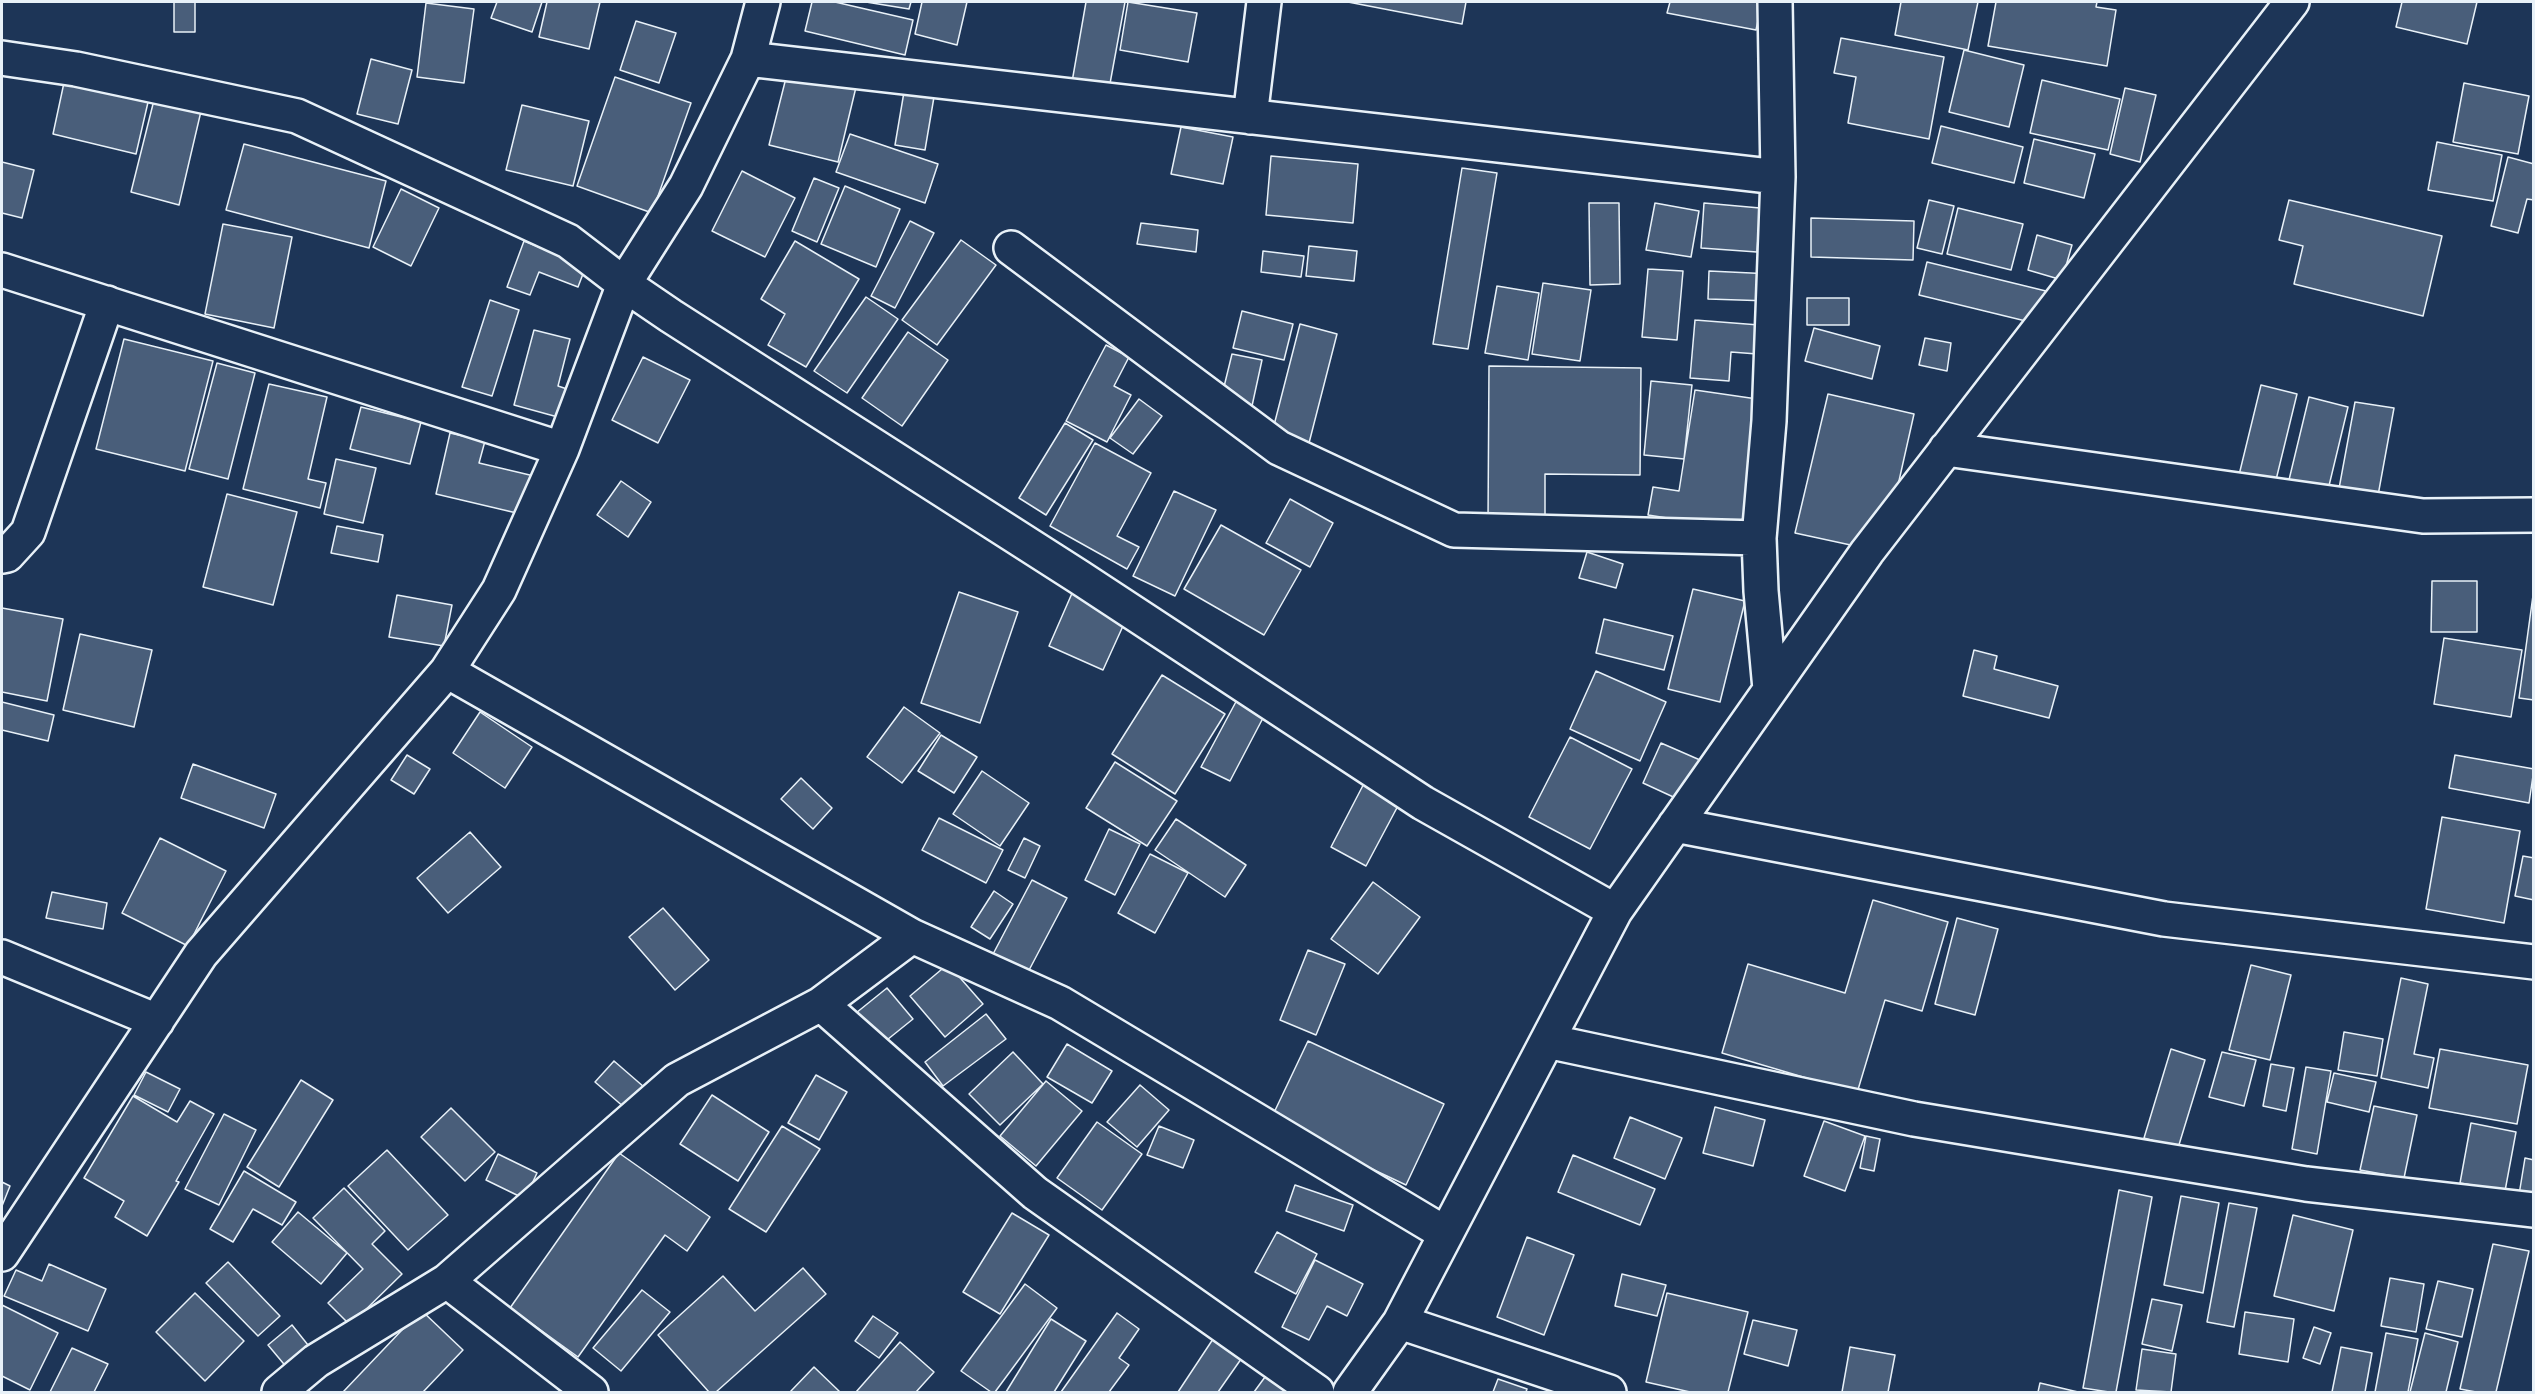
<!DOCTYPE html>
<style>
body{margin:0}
#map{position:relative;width:2535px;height:1394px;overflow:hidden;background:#1d3557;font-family:Mynerve,sans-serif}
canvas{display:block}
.frame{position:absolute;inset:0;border:3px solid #e8f1f8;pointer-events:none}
</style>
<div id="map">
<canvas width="2535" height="1394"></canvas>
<div class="frame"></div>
</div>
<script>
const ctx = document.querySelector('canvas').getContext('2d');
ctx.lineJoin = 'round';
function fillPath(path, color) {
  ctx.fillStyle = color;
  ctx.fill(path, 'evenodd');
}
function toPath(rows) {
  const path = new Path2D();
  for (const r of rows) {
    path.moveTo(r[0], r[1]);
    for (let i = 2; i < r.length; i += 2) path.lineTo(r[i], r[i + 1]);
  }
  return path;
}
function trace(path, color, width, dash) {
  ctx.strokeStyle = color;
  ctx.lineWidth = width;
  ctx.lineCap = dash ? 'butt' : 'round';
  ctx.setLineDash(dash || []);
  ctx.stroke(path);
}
const building = toPath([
 [174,2,195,2,195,32,174,32,174,2],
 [497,2,542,2,532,32,491,18,497,2],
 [547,2,600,2,589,49,539,37,547,2],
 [812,2,835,2,913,20,905,55,805,31,812,2],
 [866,2,911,2,909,9,866,2],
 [922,2,967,2,957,45,915,34,922,2],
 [1086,2,1125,2,1109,89,1072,82,1086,2],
 [1128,2,1197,13,1188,62,1120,50,1128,2],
 [1348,2,1466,2,1462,24,1348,2],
 [1670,2,1762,2,1756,30,1667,13,1670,2],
 [1901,2,1978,2,1968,50,1895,35,1901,2],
 [1996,2,2097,2,2096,7,2116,10,2107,66,1988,46,1996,2],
 [2402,2,2477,2,2467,44,2396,27,2402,2],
 [426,3,474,9,464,83,417,77,426,3],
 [636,21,676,33,659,83,620,70,636,21],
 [1841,38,1944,57,1929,139,1848,123,1856,77,1834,73,1841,38],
 [1964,50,2024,65,2009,127,1949,112,1964,50],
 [371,59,412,70,398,124,357,114,371,59],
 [789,66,857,83,838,162,769,145,789,66],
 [615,77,691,103,652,213,577,186,615,77],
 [65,78,149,98,136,154,53,134,65,78],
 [2042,80,2120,99,2108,150,2030,133,2042,80],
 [2464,83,2529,96,2518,154,2453,142,2464,83],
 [905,86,935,91,925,150,895,145,905,86],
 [2125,88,2156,95,2140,162,2110,154,2125,88],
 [155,96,202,107,179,205,131,192,155,96],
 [522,105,589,121,573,186,506,170,522,105],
 [1941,126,2023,147,2014,183,1932,163,1941,126],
 [1181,127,1233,137,1223,184,1171,174,1181,127],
 [850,134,938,164,925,203,836,172,850,134],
 [2034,139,2095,154,2084,198,2024,183,2034,139],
 [2437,142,2502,155,2493,201,2428,190,2437,142],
 [244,144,386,181,369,248,226,210,244,144],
 [1271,156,1358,164,1353,223,1266,215,1271,156],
 [2508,157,2534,164,2534,200,2527,199,2518,233,2491,226,2508,157],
 [2,162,34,170,22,218,2,213,2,162],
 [1462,168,1497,173,1468,349,1433,344,1462,168],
 [742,171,795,198,765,257,712,231,742,171],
 [814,178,839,188,817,242,792,231,814,178],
 [845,186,900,209,876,267,821,244,845,186],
 [401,189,439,208,411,266,373,247,401,189],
 [1929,200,1954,206,1942,254,1917,248,1929,200],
 [2289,200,2442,236,2423,316,2294,284,2303,246,2279,240,2289,200],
 [1589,203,1619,203,1620,284,1590,285,1589,203],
 [1655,203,1699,211,1691,257,1646,250,1655,203],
 [1704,203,1760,208,1757,252,1701,248,1704,203],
 [1958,208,2023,224,2011,270,1947,254,1958,208],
 [1811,218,1914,221,1913,260,1811,257,1811,218],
 [910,221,934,233,895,308,871,296,910,221],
 [1141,223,1198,230,1196,252,1137,244,1141,223],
 [223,224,292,237,274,328,205,314,223,224],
 [2037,235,2072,245,2062,280,2028,270,2037,235],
 [961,240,996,265,937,345,902,320,961,240],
 [524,241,586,266,578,287,539,272,530,295,507,287,524,241],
 [795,241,859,279,806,367,768,345,785,314,761,299,795,241],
 [1309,246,1357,251,1354,281,1306,276,1309,246],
 [1263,251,1304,256,1301,277,1261,272,1263,251],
 [1927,262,2050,292,2042,325,1919,295,1927,262],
 [1648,269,1683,271,1677,340,1642,337,1648,269],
 [1709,271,1772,274,1770,301,1708,299,1709,271],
 [1543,283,1591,290,1580,361,1532,354,1543,283],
 [1497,286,1539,293,1528,360,1485,353,1497,286],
 [866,297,898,319,847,393,814,371,866,297],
 [1807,298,1849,298,1849,325,1807,325,1807,298],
 [490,300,519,310,492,396,462,387,490,300],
 [1242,311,1293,324,1284,360,1233,348,1242,311],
 [1695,320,1772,326,1770,355,1731,352,1729,381,1690,378,1695,320],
 [1300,324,1337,334,1309,443,1272,433,1300,324],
 [1814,328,1880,346,1872,379,1805,361,1814,328],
 [534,330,570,339,558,386,573,391,565,419,514,405,534,330],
 [908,332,948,360,902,426,862,398,908,332],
 [1925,338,1951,343,1947,371,1919,365,1925,338],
 [124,339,213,361,185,471,96,449,124,339],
 [1106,345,1129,357,1114,386,1131,395,1107,442,1066,421,1106,345],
 [1232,354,1262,360,1252,406,1221,399,1232,354],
 [643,357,690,380,658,443,612,420,643,357],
 [217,363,255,373,228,479,189,469,217,363],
 [1489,366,1641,368,1640,475,1545,474,1545,522,1488,522,1489,366],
 [1651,381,1692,385,1684,459,1644,455,1651,381],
 [269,384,327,397,308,479,326,483,320,508,243,489,269,384],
 [2261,385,2297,394,2275,484,2239,475,2261,385],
 [1695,390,1764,400,1744,530,1648,515,1653,487,1679,491,1695,390],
 [1828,394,1914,414,1883,552,1795,533,1828,394],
 [2309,397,2348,407,2327,494,2288,484,2309,397],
 [1139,399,1162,416,1133,454,1110,438,1139,399],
 [2355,402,2394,408,2377,501,2338,494,2355,402],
 [361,407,421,422,410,464,350,449,361,407],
 [1065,423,1093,440,1046,515,1019,498,1065,423],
 [450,433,485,441,479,463,534,476,525,515,436,494,450,433],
 [1095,443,1151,473,1117,536,1139,547,1127,569,1050,526,1095,443],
 [336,459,376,468,363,523,324,514,336,459],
 [621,481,651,502,628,537,597,515,621,481],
 [1174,491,1216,510,1175,596,1133,576,1174,491],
 [227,494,297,512,273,605,203,587,227,494],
 [1290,499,1333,523,1310,567,1266,543,1290,499],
 [1221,525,1301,570,1264,635,1184,589,1221,525],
 [337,526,383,535,378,562,331,553,337,526],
 [1587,552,1623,564,1616,588,1579,578,1587,552],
 [2432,581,2477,581,2477,632,2431,632,2432,581],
 [2534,588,2534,700,2519,698,2534,588],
 [1693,589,1745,601,1720,702,1668,689,1693,589],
 [1073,591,1128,615,1103,670,1049,646,1073,591],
 [959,592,1018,612,980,723,921,703,959,592],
 [397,595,452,605,444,646,389,637,397,595],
 [2,608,63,619,47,701,2,692,2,608],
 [1604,619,1673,636,1664,670,1596,653,1604,619],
 [80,634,152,650,134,727,63,710,80,634],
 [2444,638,2522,650,2511,717,2434,704,2444,638],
 [1974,650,1997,656,1994,669,2058,686,2049,718,1963,696,1974,650],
 [1596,671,1666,702,1640,761,1570,729,1596,671],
 [1162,675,1225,714,1175,794,1112,754,1162,675],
 [1246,683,1274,697,1230,781,1201,767,1246,683],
 [2,702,54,715,48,741,2,730,2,702],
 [904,707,940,733,902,783,867,757,904,707],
 [480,712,532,747,505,788,453,753,480,712],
 [941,735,977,757,954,793,918,771,941,735],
 [1570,737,1632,769,1590,849,1529,817,1570,737],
 [1661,743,1700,760,1682,801,1643,783,1661,743],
 [407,755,430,769,414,794,391,780,407,755],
 [2455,755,2534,769,2529,803,2449,788,2455,755],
 [1115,762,1177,801,1147,846,1086,808,1115,762],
 [193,764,276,794,264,828,181,798,193,764],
 [1372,768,1408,787,1366,866,1331,847,1372,768],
 [982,771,1029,803,1000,846,953,814,982,771],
 [801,778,832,808,813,829,781,799,801,778],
 [2442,817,2520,831,2504,923,2426,909,2442,817],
 [939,818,1003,850,986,883,922,850,939,818],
 [1176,819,1246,865,1225,897,1155,850,1176,819],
 [1109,829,1140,844,1115,895,1085,880,1109,829],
 [470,832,501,867,448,913,417,878,470,832],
 [160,838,226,871,188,946,122,913,160,838],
 [1024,838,1040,846,1025,878,1008,870,1024,838],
 [1150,854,1188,873,1155,933,1118,913,1150,854],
 [2523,856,2534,858,2534,900,2515,896,2523,856],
 [1032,880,1067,898,1027,974,992,956,1032,880],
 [1373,882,1420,917,1378,974,1331,939,1373,882],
 [994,891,1013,904,990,939,971,927,994,891],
 [52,892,107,903,103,929,46,918,52,892],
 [1873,900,1948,922,1922,1011,1885,1000,1857,1093,1722,1053,1748,964,1845,993,1873,900],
 [663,908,709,960,675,990,629,937,663,908],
 [1957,918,1998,929,1975,1015,1935,1004,1957,918],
 [1308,950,1345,964,1316,1035,1280,1020,1308,950],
 [948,964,983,1004,945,1037,910,996,948,964],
 [2251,965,2291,975,2270,1060,2229,1050,2251,965],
 [2401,978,2428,984,2414,1054,2434,1058,2428,1088,2381,1078,2401,978],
 [887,988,913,1019,877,1048,851,1017,887,988],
 [986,1014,1006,1039,943,1086,925,1062,986,1014],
 [2344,1032,2383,1039,2377,1076,2338,1070,2344,1032],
 [1308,1041,1444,1104,1406,1185,1270,1121,1308,1041],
 [1067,1044,1112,1071,1092,1103,1047,1077,1067,1044],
 [2171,1049,2205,1060,2178,1148,2144,1138,2171,1049],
 [2440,1049,2528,1065,2517,1124,2429,1108,2440,1049],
 [1013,1052,1043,1084,1000,1125,969,1094,1013,1052],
 [2222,1052,2256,1060,2244,1106,2209,1097,2222,1052],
 [614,1061,644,1087,625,1108,595,1082,614,1061],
 [2271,1064,2294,1068,2286,1111,2263,1106,2271,1064],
 [2306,1067,2331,1071,2317,1154,2292,1149,2306,1067],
 [146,1072,180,1089,168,1112,134,1095,146,1072],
 [2334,1073,2376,1082,2369,1112,2327,1102,2334,1073],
 [816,1075,847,1092,819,1140,788,1123,816,1075],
 [301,1080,333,1100,279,1187,247,1167,301,1080],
 [1046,1081,1082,1111,1036,1166,1000,1136,1046,1081],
 [1140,1085,1169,1110,1137,1147,1107,1122,1140,1085],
 [712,1095,769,1132,738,1181,680,1144,712,1095],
 [133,1096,177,1122,190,1101,214,1114,176,1181,179,1182,147,1236,115,1217,124,1201,84,1178,133,1096],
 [2374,1106,2417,1115,2404,1178,2360,1170,2374,1106],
 [1715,1107,1765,1120,1753,1166,1703,1153,1715,1107],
 [451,1108,495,1152,465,1181,421,1137,451,1108],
 [224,1114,256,1130,219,1205,185,1189,224,1114],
 [1630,1117,1682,1138,1665,1179,1614,1158,1630,1117],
 [1824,1121,1865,1136,1845,1191,1804,1176,1824,1121],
 [1097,1122,1142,1154,1102,1210,1057,1178,1097,1122],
 [2471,1123,2516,1132,2505,1191,2460,1183,2471,1123],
 [782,1126,820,1149,766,1232,729,1209,782,1126],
 [1159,1126,1194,1140,1183,1168,1147,1155,1159,1126],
 [1866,1136,1880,1139,1874,1171,1860,1168,1866,1136],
 [387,1150,448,1215,408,1250,348,1186,387,1150],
 [619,1153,710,1217,687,1251,665,1235,578,1357,510,1308,619,1153],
 [498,1154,537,1173,525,1199,486,1180,498,1154],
 [1573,1155,1655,1189,1640,1225,1558,1192,1573,1155],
 [2525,1158,2534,1160,2534,1203,2518,1201,2525,1158],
 [244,1171,296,1202,282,1225,253,1209,233,1242,210,1229,244,1171],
 [2,1182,10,1186,2,1206,2,1182],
 [1295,1185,1353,1205,1344,1231,1286,1211,1295,1185],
 [344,1188,385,1231,372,1244,402,1274,350,1325,328,1303,363,1269,313,1218,344,1188],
 [2119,1190,2152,1197,2116,1392,2109,1392,2083,1388,2119,1190],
 [2181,1196,2219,1203,2203,1293,2164,1285,2181,1196],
 [2229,1203,2257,1208,2234,1327,2207,1322,2229,1203],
 [298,1212,347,1253,321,1284,272,1242,298,1212],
 [1012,1213,1049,1235,1000,1314,963,1292,1012,1213],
 [2293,1215,2353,1230,2334,1311,2274,1296,2293,1215],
 [1277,1232,1317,1254,1296,1294,1255,1272,1277,1232],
 [1527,1237,1574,1255,1544,1335,1497,1317,1527,1237],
 [2493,1244,2529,1251,2496,1392,2476,1392,2460,1389,2493,1244],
 [1315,1260,1363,1284,1347,1316,1327,1306,1309,1340,1282,1327,1315,1260],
 [228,1262,280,1316,258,1336,206,1283,228,1262],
 [49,1264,106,1289,88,1331,4,1296,16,1270,42,1281,49,1264],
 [803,1268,826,1294,716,1392,709,1392,658,1335,723,1276,755,1311,803,1268],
 [1622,1274,1666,1285,1657,1316,1615,1306,1622,1274],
 [2390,1278,2424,1284,2416,1332,2381,1326,2390,1278],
 [2438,1281,2473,1289,2462,1337,2426,1329,2438,1281],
 [1025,1284,1057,1308,995,1392,991,1392,961,1371,1025,1284],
 [642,1290,670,1312,621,1371,593,1348,642,1290],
 [195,1293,244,1341,205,1381,156,1332,195,1293],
 [1667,1293,1748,1312,1728,1392,1690,1392,1646,1382,1667,1293],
 [2152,1299,2182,1305,2172,1351,2142,1344,2152,1299],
 [2,1305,58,1333,30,1390,2,1376,2,1305],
 [421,1310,463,1350,423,1392,343,1392,421,1310],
 [2245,1312,2294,1319,2288,1362,2239,1354,2245,1312],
 [1117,1313,1139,1329,1119,1358,1129,1365,1109,1392,1061,1392,1117,1313],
 [873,1316,898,1333,879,1358,855,1341,873,1316],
 [1051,1319,1086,1341,1054,1392,1006,1392,1051,1319],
 [1753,1320,1797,1330,1788,1366,1744,1354,1753,1320],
 [292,1325,312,1350,288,1369,268,1345,292,1325],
 [2314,1327,2331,1333,2320,1364,2303,1358,2314,1327],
 [1217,1333,1246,1352,1218,1392,1178,1392,1217,1333],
 [2386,1333,2418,1339,2408,1392,2375,1392,2386,1333],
 [2425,1333,2458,1342,2446,1392,2410,1392,2425,1333],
 [900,1342,934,1372,916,1392,856,1392,900,1342],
 [1850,1347,1895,1355,1888,1392,1842,1392,1850,1347],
 [2341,1347,2372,1353,2365,1392,2332,1392,2341,1347],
 [72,1348,108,1364,94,1392,50,1392,72,1348],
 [2142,1349,2176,1354,2171,1392,2136,1390,2142,1349],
 [814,1367,840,1392,790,1392,814,1367],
 [1265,1377,1287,1392,1254,1392,1265,1377],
 [1498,1379,1527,1389,1526,1392,1493,1392,1498,1379],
 [2040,1383,2078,1392,2038,1392,2040,1383]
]);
fillPath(building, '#495e7a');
trace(building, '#e8f1f8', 1.5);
const minor = toPath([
 [2,58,76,69,297,116,568,241,624,284,671,316,1079,577,1423,803,1615,911],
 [748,59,1778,177],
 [1250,117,1264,2],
 [1011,248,1279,448,1454,530,1759,538],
 [2,270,562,449],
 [1946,449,2423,516,2534,515],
 [2,556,7,555,28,532,107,303],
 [447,671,912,936],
 [1770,689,1761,591,1759,538,1769,421,1778,177,1775,2],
 [1675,825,2164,919,2534,962],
 [2,957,157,1021],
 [821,1004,1035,1193,1317,1392],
 [1547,1041,1914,1119,2306,1184,2534,1210],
 [2,1254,201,954,447,671,499,590,562,449,624,284,686,186,748,59,763,2],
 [447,1281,591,1392],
 [1400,1322,1609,1392],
 [279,1392,316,1361,447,1281,677,1080,821,1004,912,936,1060,1003,1446,1234],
 [1350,1392,1400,1322,1615,911,1867,552,2292,2]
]);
trace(minor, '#e8f1f8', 38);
trace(minor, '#1d3557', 33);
</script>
